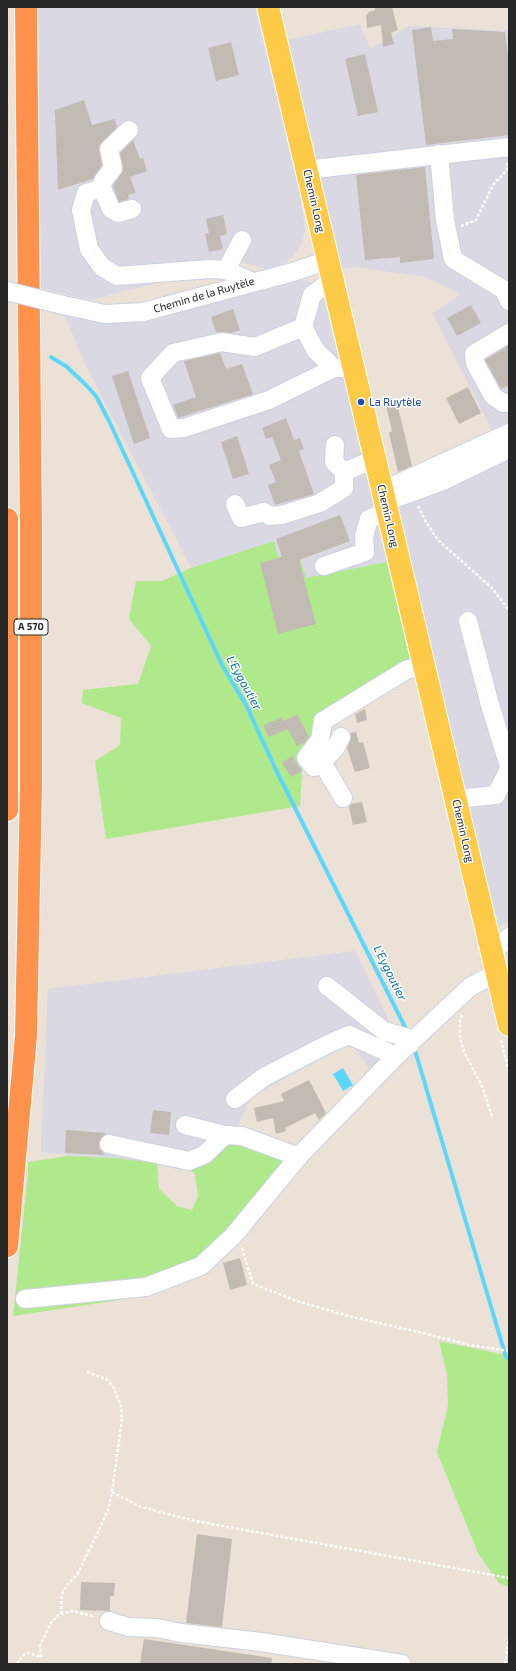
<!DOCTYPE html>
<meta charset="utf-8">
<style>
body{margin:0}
#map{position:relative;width:516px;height:1671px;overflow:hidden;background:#ebe1d6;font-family:"Exo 2",sans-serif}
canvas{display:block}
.frame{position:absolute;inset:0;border:8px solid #272727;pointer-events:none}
</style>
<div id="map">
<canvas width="516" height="1671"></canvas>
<div class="frame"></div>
</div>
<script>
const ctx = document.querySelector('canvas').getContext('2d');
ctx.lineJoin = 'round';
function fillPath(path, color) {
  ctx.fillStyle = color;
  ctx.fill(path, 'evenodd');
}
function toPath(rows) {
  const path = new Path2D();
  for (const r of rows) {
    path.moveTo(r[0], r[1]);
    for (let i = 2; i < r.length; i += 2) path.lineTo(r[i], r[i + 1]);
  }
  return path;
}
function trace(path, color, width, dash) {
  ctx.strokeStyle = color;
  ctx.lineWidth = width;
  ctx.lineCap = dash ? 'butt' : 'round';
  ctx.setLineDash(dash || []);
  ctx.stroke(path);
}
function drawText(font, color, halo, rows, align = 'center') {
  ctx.font = font + ' "Exo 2",sans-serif';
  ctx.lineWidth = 3;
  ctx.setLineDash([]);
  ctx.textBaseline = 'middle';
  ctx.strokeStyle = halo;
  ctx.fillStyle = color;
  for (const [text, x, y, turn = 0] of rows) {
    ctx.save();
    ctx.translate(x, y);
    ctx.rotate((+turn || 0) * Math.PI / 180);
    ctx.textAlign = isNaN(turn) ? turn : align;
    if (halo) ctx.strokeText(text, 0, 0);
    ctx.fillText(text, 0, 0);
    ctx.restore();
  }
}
fillPath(toPath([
 [38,7,257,7,302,203,305,231,301,244,292,258,271,271,242,262,89,300,40,288],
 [360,24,370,49,409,26,509,31,509,427,494,434,433,314,460,294,425,277,354,267,335,271,287,40],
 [306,280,323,290,387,562,306,578,298,551,278,557,274,541,191,568,86,366,64,314,253,289],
 [509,442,509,921,499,928,390,493],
 [355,951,400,1043,371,1072,351,1041,251,1097,237,1128,181,1168,41,1152,48,989]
]), '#dad8e2');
fillPath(toPath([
 [274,541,278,557,298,551,306,578,387,562,411,664,322,718,303,756,300,806,106,839,95,761,120,745,121,718,82,703,83,690,138,684,151,646,129,619,136,581,162,581,191,568],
 [232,1139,292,1159,216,1261,146,1296,13,1316,28,1173,28,1162,67,1156,114,1158,157,1163,159,1189,177,1206,192,1210,198,1196,195,1174,186,1166],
 [439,1341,501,1354,509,1354,509,1587,499,1583,478,1553,437,1452,448,1405,447,1375]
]), '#b0e98c');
fillPath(toPath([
 [343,1068,353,1085,343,1091,333,1074]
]), '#5cd7fa');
trace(toPath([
 [51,357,67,367,86,385,96,396,110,423,222,665,246,705,276,770,407,1031],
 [414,1047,506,1357,509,1358]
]), '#5cd7fa', 4);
fillPath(toPath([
 [375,7,392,7,398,30,391,33,394,44,383,47,381,25,367,28,366,16,369,12,375,10],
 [431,27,433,41,453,39,452,29,505,32,509,64,509,135,426,145,412,30],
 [231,42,239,75,216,81,208,48],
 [365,54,378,112,358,116,345,59],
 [84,100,92,125,115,119,117,127,99,146,102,165,93,179,58,190,55,110],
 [133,140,140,159,143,158,147,171,130,177,136,193,128,195,129,199,119,202,113,185,123,171,120,153],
 [425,167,434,259,400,263,400,257,365,260,356,175],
 [223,215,227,234,220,236,223,249,209,252,205,234,209,233,206,219],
 [471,305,481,323,457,336,447,318],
 [233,309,240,330,231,333,216,332,211,317],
 [509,345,509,385,501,389,485,360],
 [220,353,226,369,242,364,253,394,178,418,173,405,196,397,184,361],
 [128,371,150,438,134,444,112,376],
 [468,387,481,413,459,424,446,398],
 [397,403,412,466,398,472,389,433,392,431,386,405],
 [286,418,294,440,300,438,304,449,299,451,314,494,275,505,268,485,276,482,269,465,281,460,272,437,266,439,262,428],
 [237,436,249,474,233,479,221,442],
 [340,515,350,541,299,560,316,624,278,634,260,563,282,557,276,539],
 [365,709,367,720,357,723,355,714],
 [297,714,309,737,305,742,297,747,288,729,269,737,263,726,281,717,284,721],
 [356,732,359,743,363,742,370,768,355,772,347,748,351,737,350,733],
 [292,756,302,771,291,777,282,763],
 [362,802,367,822,353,825,349,807,351,804],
 [309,1080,326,1113,319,1120,315,1113,285,1128,286,1131,276,1134,273,1118,257,1122,254,1108,284,1101,281,1094],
 [153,1110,171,1112,169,1135,150,1133],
 [66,1130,106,1133,99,1142,99,1148,105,1155,65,1153],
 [240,1258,247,1285,230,1290,223,1263],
 [197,1534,232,1539,222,1627,186,1623],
 [81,1582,115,1583,114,1596,110,1596,110,1611,80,1610],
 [144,1639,272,1658,271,1664,140,1664]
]), '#c2bbb3');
const minor = toPath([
 [439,154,445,220,453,259,504,290,509,301],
 [306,170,509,147],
 [102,188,103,181,113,168,109,149,129,130],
 [132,209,118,213,111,209,102,188,86,193,81,210,89,249,102,267,117,276,210,269,226,270,252,282],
 [226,270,242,240],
 [333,283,324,286,312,295,303,327,316,351,334,368,344,368],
 [63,305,105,314,143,312,293,272,328,260],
 [303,327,255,347,222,342,173,353,150,378,171,429,184,428,269,400,334,368],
 [509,333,474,354,475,363,493,396,503,403,509,403],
 [335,445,334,462,344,472],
 [382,491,509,433],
 [385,502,443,481,509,449],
 [235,504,241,518,264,512,270,516,282,515,320,503,344,488,344,472,365,463,375,461],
 [324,566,365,552,364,536,369,519,387,511],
 [468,621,490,705,509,766],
 [322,762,336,747,341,737],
 [343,798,322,762,314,767,306,758,320,740,323,721,406,670,424,665],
 [456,799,496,795,509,769],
 [492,953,509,937],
 [327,986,384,1031,405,1037,410,1044],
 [235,1099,264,1077,328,1044,349,1035,396,1056],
 [185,1125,225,1135],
 [109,1144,189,1161,204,1155,225,1135,242,1136,299,1157],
 [25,1299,146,1287,201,1266,233,1236,300,1155,396,1056,470,987,496,973],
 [109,1621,128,1627,157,1628,181,1633,261,1642,402,1664]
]);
const major = toPath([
 [268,7,509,1025]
]);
const highway = toPath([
 [7,519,7,810],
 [7,1246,26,1036,31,784,31,531,26,7]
]);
trace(minor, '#cbd1e2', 20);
trace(major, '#fff', 24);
trace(highway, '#fff', 24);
trace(toPath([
 [461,226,476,220,493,185,507,170,508,161],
 [418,506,426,522,438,540,492,588,509,610],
 [462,1015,460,1021,460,1037,464,1052,482,1086,492,1116],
 [501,1040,509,1072],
 [242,1248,253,1284,297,1301,348,1316,423,1333,470,1345,509,1351],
 [87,1372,106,1379,113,1386,121,1406,122,1419,112,1492],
 [61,1614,62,1594,67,1585,77,1575,97,1534,108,1510,112,1492,141,1507,195,1521,509,1578],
 [17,1664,22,1656,28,1653,41,1657,40,1646,51,1623,59,1614,73,1611,95,1617],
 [505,1664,509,1637]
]), '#fff', 2.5, [3, 2]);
trace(minor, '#fff', 18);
trace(major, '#fecb48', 22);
trace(highway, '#ff924d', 22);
const minorBridge = toPath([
 [7,291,63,305]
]);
trace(minorBridge, '#cbd1e2', 20, []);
trace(minorBridge, '#fff', 18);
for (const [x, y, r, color] of [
 [361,402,4,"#1a4fb4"]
]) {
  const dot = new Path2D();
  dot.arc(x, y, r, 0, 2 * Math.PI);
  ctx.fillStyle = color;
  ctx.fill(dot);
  trace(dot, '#fff', 1.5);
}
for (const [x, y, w] of [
 [31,627,34]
]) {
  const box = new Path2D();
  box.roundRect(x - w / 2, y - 8, w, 16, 3);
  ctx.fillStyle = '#fff';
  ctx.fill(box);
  trace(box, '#272727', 1);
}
drawText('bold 10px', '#272727', null, [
 ["A 570",31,627]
]);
drawText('11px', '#272727', '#fff', [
 ["Chemin Long",314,201,77],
 ["Chemin de la Ruytèle",204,295,-16],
 ["Chemin Long",388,516,77],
 ["Chemin Long",463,831,77]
]);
drawText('11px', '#164399', '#fff', [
 ["La Ruytèle",369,402]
], 'left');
drawText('italic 12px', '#0071a1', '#fff', [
 ["L'Eygoutier",244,683,61],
 ["L'Eygoutier",390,973,64]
]);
</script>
